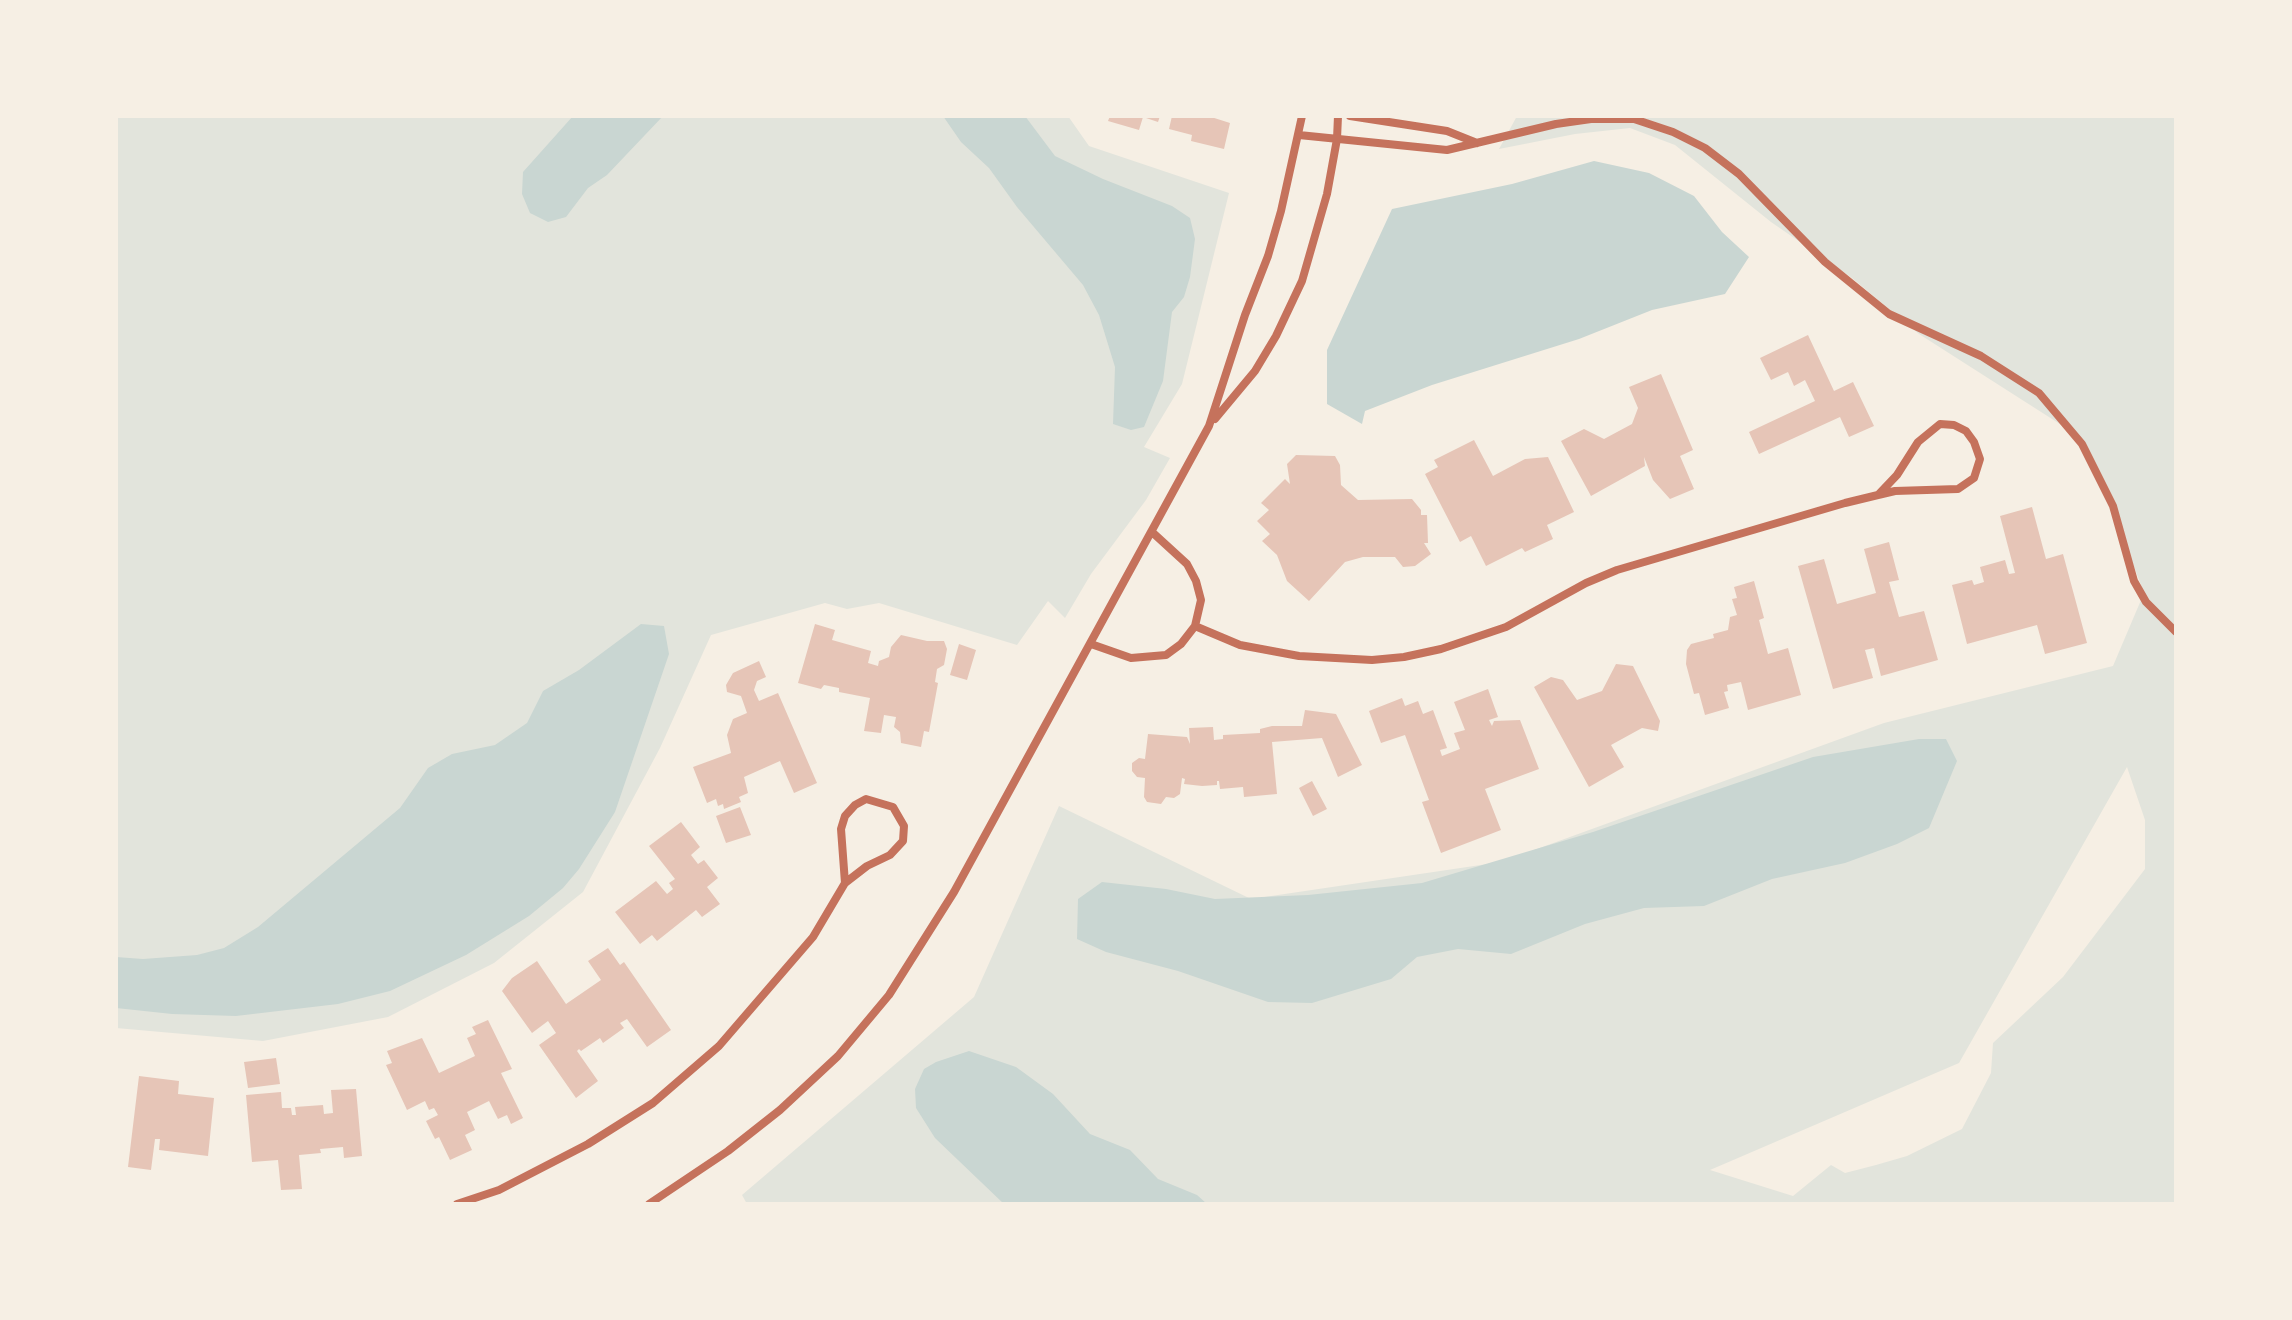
<!DOCTYPE html>
<style>
body{margin:0}
#map{position:relative;width:2292px;height:1320px;overflow:hidden;background:#f6efe4;font-family:Jost,sans-serif}
canvas{display:block}
.frame{position:absolute;inset:0;border:118px solid #f6efe4;pointer-events:none}
</style>
<div id="map">
<canvas width="2292" height="1320"></canvas>
<div class="frame"></div>
</div>
<script>
const ctx = document.querySelector('canvas').getContext('2d');
ctx.lineJoin = 'round';
function fillPath(path, color) {
  ctx.fillStyle = color;
  ctx.fill(path, 'evenodd');
}
function toPath(rows) {
  const path = new Path2D();
  for (const r of rows) {
    path.moveTo(r[0], r[1]);
    for (let i = 2; i < r.length; i += 2) path.lineTo(r[i], r[i + 1]);
  }
  return path;
}
function trace(path, color, width, dash) {
  ctx.strokeStyle = color;
  ctx.lineWidth = width;
  ctx.lineCap = dash ? 'butt' : 'round';
  ctx.setLineDash(dash || []);
  ctx.stroke(path);
}
fillPath(toPath([
 [116,116,1068,116,1089,146,1229,193,1182,384,1144,447,1170,458,1146,500,1091,574,1065,618,1048,601,1017,645,879,603,847,609,825,603,711,635,660,748,583,892,494,963,388,1017,263,1041,116,1028],
 [1517,116,2176,116,2176,1204,747,1204,742,1195,974,997,1059,806,1251,899,1501,862,1884,723,2113,666,2144,593,2111,506,2088,453,2063,426,1919,334,1852,278,1771,222,1675,145,1630,128,1575,134,1499,149],
 [2127,767,2145,820,2145,869,2063,977,1993,1043,1991,1073,1962,1129,1907,1156,1876,1165,1845,1173,1831,1165,1793,1196,1710,1170,1959,1063]
]), '#e2e4dc');
fillPath(toPath([
 [573,116,663,116,607,175,588,188,566,217,548,222,530,213,522,194,523,172],
 [943,116,1025,116,1055,156,1103,179,1172,206,1190,218,1195,239,1190,277,1184,297,1172,312,1163,381,1144,427,1131,430,1113,424,1115,367,1099,315,1083,285,1017,207,989,168,961,142],
 [1594,161,1649,173,1694,196,1722,232,1749,257,1725,294,1652,310,1579,339,1432,385,1365,411,1362,424,1327,404,1327,350,1392,209,1512,184],
 [641,624,664,626,669,654,615,812,579,869,563,888,529,916,466,955,390,991,338,1004,236,1016,172,1014,116,1008,116,957,143,959,197,955,224,948,258,927,400,808,428,768,452,754,495,745,527,723,543,691,579,670],
 [1919,739,1946,739,1957,761,1929,828,1897,844,1845,863,1772,879,1704,906,1644,908,1585,924,1511,954,1458,949,1417,957,1391,979,1312,1003,1268,1002,1178,971,1106,952,1077,939,1078,899,1102,882,1166,889,1215,899,1308,895,1422,883,1593,832,1813,757],
 [969,1051,1016,1067,1053,1094,1090,1134,1130,1150,1158,1179,1197,1195,1207,1204,1004,1204,935,1138,916,1108,915,1089,924,1069,936,1062]
]), '#c9d6d2');
fillPath(toPath([
 [1110,116,1160,116,1158,122,1143,117,1139,130,1108,121],
 [1172,116,1208,116,1230,123,1224,149,1191,141,1192,135,1169,129],
 [1808,335,1834,391,1853,382,1874,426,1849,437,1840,417,1759,454,1749,432,1815,401,1805,380,1794,386,1788,372,1771,380,1760,358],
 [1661,374,1693,450,1680,456,1694,489,1670,499,1653,480,1644,457,1645,466,1591,496,1561,441,1584,429,1604,439,1632,424,1638,408,1629,387],
 [1474,440,1493,476,1525,459,1548,457,1574,512,1547,525,1553,539,1525,552,1522,548,1486,566,1471,536,1460,542,1425,474,1438,467,1434,460],
 [1296,455,1335,456,1340,465,1341,485,1358,500,1412,499,1421,510,1421,515,1427,515,1428,543,1424,543,1431,554,1415,566,1403,567,1395,557,1363,557,1345,562,1309,601,1287,581,1277,555,1262,541,1270,534,1257,521,1269,510,1261,503,1285,479,1290,484,1287,464],
 [2032,507,2046,559,2063,554,2087,643,2045,654,2037,625,1967,644,1952,585,1972,580,1974,585,1984,582,1980,567,2005,560,2009,574,2015,573,2000,516],
 [1889,542,1899,580,1889,582,1899,617,1924,611,1938,660,1881,676,1874,648,1865,650,1873,678,1833,689,1798,566,1824,559,1837,604,1876,593,1864,549],
 [1754,581,1764,618,1759,620,1768,654,1788,648,1801,695,1748,710,1741,682,1727,685,1728,691,1724,692,1729,708,1705,715,1699,693,1694,694,1686,664,1687,650,1691,644,1714,638,1713,634,1728,630,1730,617,1737,615,1732,599,1737,598,1734,587],
 [815,624,835,630,832,640,871,651,868,663,878,666,879,661,889,657,891,647,901,635,927,641,944,641,947,649,944,665,937,669,935,682,938,683,929,732,924,731,921,747,901,743,900,732,894,727,896,717,884,715,881,733,864,731,870,698,839,692,839,688,824,685,821,689,798,683],
 [959,644,976,650,967,680,950,675],
 [759,661,766,677,757,681,754,690,759,701,778,693,817,783,794,793,780,761,744,777,748,793,739,797,741,802,724,809,723,804,718,806,716,799,707,803,693,767,731,753,727,735,733,719,747,713,741,696,727,692,726,685,733,673],
 [1616,664,1633,666,1660,721,1658,731,1642,728,1611,745,1624,767,1589,787,1534,687,1551,677,1563,680,1577,700,1602,691],
 [1488,689,1498,717,1489,720,1492,726,1494,721,1520,720,1539,769,1485,789,1501,830,1441,853,1422,802,1429,800,1405,735,1381,743,1369,711,1402,698,1405,706,1418,701,1423,714,1433,710,1447,748,1440,750,1442,756,1460,749,1454,733,1465,730,1454,702],
 [1305,710,1336,714,1362,765,1338,777,1322,738,1272,742,1277,794,1244,797,1243,787,1220,789,1219,781,1217,781,1217,785,1202,786,1184,784,1185,779,1182,778,1180,794,1174,798,1166,797,1161,804,1147,802,1144,797,1145,778,1137,777,1132,771,1132,763,1139,758,1145,759,1148,734,1187,737,1190,744,1189,728,1213,727,1214,740,1223,739,1223,735,1260,733,1260,729,1272,726,1302,726],
 [1312,781,1327,809,1313,816,1299,788],
 [740,807,751,835,726,843,716,816],
 [681,822,700,847,691,855,698,864,704,860,718,878,707,887,720,904,702,917,696,910,657,941,652,935,640,944,615,912,656,881,667,894,673,889,669,883,675,879,649,846],
 [608,948,620,965,624,962,671,1030,647,1047,627,1019,620,1023,624,1028,603,1043,600,1038,581,1051,579,1049,577,1051,598,1081,576,1098,539,1045,556,1033,548,1021,532,1033,502,991,512,978,537,961,566,1004,601,980,588,961],
 [488,1020,512,1069,501,1073,523,1118,511,1124,507,1115,498,1119,489,1101,467,1112,475,1130,465,1135,472,1150,450,1160,439,1137,435,1139,426,1121,438,1115,434,1108,429,1110,425,1101,407,1110,386,1065,392,1063,387,1051,422,1038,439,1073,475,1056,467,1038,476,1034,472,1027],
 [276,1058,280,1084,248,1088,244,1062],
 [139,1076,179,1081,178,1094,214,1098,208,1156,159,1150,160,1139,155,1139,151,1170,128,1167],
 [356,1089,362,1156,344,1158,343,1147,320,1149,321,1153,299,1155,302,1189,281,1190,278,1160,252,1162,246,1095,281,1092,282,1108,291,1108,292,1115,296,1115,295,1107,323,1105,324,1114,333,1113,331,1090]
]), '#e6c5b7');
trace(toPath([
 [1350,116,1447,131,1477,143],
 [1299,135,1447,150,1556,124,1591,119,1634,119,1673,132,1705,148,1739,174,1825,262,1889,314,1981,356,2039,393,2082,444,2113,506,2134,581,2146,602,2176,632],
 [1215,419,1255,371,1276,336,1302,281,1327,194,1337,139,1338,116],
 [1195,626,1240,645,1299,656,1372,660,1404,657,1441,649,1506,627,1586,583,1617,570,1845,503,1878,495,1895,491,1958,489,1974,478,1980,459,1974,442,1966,431,1954,425,1940,424,1918,442,1897,475,1878,495],
 [1091,644,1131,658,1166,655,1181,644,1195,626,1201,600,1196,581,1187,564,1152,532],
 [457,1204,499,1190,588,1144,653,1103,719,1046,813,937,845,883,867,866,890,855,903,841,904,826,893,807,866,799,855,805,845,816,841,829,845,883],
 [649,1204,728,1151,780,1110,838,1056,889,995,954,892,1209,426,1245,315,1268,256,1281,211,1302,116]
]), '#c5725c', 8);
</script>
